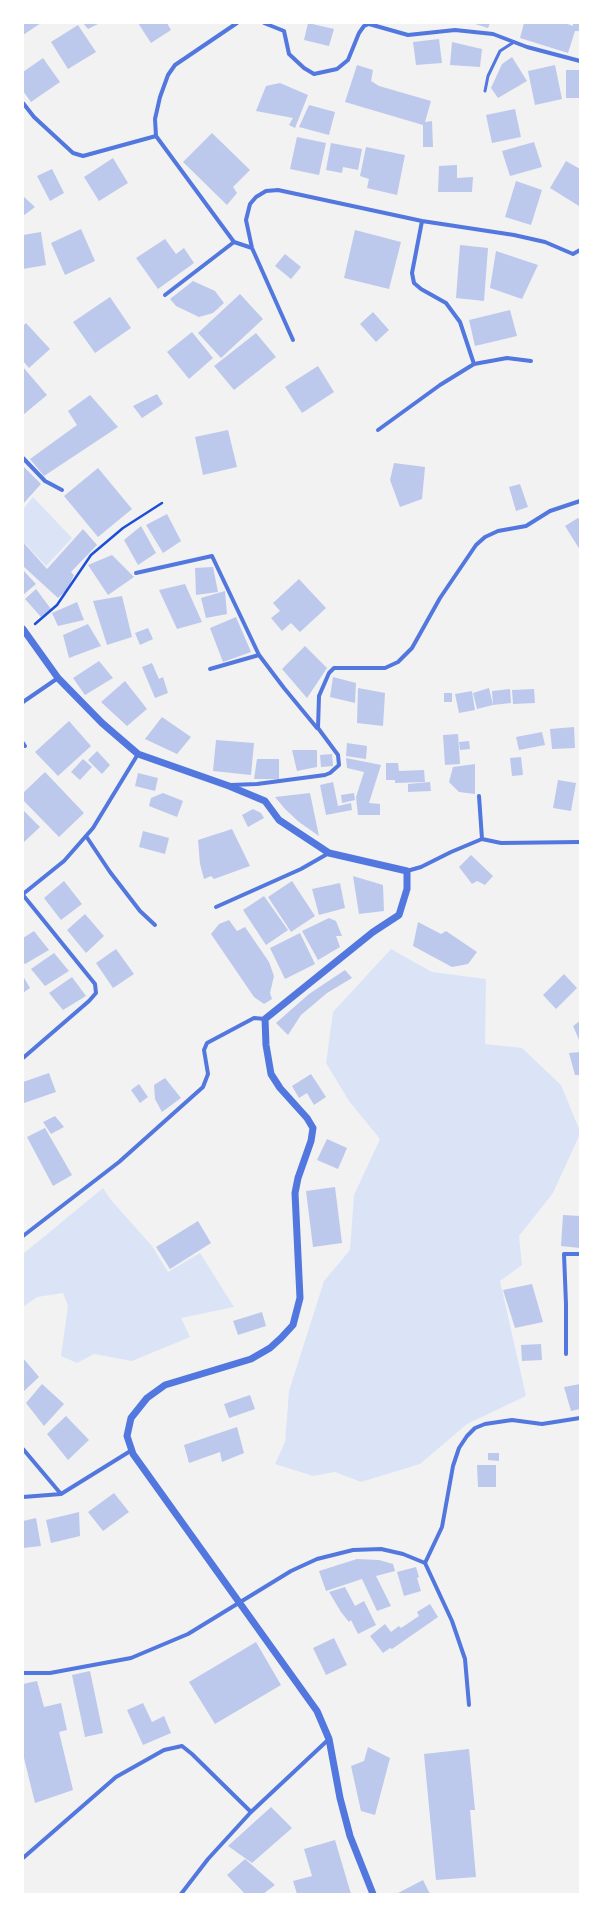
<!DOCTYPE html>
<style>
body{margin:0}
#map{position:relative;width:603px;height:1917px;overflow:hidden;background:#f2f2f2;font-family:"Source Sans 3",sans-serif}
canvas{display:block}
.frame{position:absolute;inset:0;border:24px solid #fff;pointer-events:none}
</style>
<div id="map">
<canvas width="603" height="1917"></canvas>
<div class="frame"></div>
</div>
<script>
const ctx = document.querySelector('canvas').getContext('2d');
ctx.lineJoin = 'round';
function fillPath(path, color) {
  ctx.fillStyle = color;
  ctx.fill(path, 'evenodd');
}
function toPath(rows) {
  const path = new Path2D();
  for (const r of rows) {
    path.moveTo(r[0], r[1]);
    for (let i = 2; i < r.length; i += 2) path.lineTo(r[i], r[i + 1]);
  }
  return path;
}
function trace(path, color, width, dash) {
  ctx.strokeStyle = color;
  ctx.lineWidth = width;
  ctx.lineCap = dash ? 'butt' : 'round';
  ctx.setLineDash(dash || []);
  ctx.stroke(path);
}
fillPath(toPath([
 [33,497,72,538,46,566,23,541,23,509],
 [391,949,432,972,486,979,485,1044,522,1048,561,1085,580,1131,580,1134,553,1193,519,1236,522,1265,500,1281,526,1396,467,1424,420,1464,361,1482,335,1472,313,1476,275,1464,285,1442,289,1391,324,1281,350,1250,354,1195,380,1139,349,1101,326,1063,333,1012],
 [103,1188,111,1200,152,1246,168,1272,200,1253,234,1307,181,1318,190,1337,132,1361,94,1354,77,1363,61,1356,68,1306,63,1293,37,1297,23,1307,23,1254]
]), '#dbe4f7');
fillPath(toPath([
 [23,23,41,23,23,35],
 [83,23,100,23,88,29],
 [138,23,167,23,171,30,151,43],
 [308,23,334,29,329,46,304,40],
 [472,23,490,23,488,28],
 [524,23,565,23,573,26,573,23,580,23,580,31,575,31,568,53,520,38],
 [78,25,96,52,68,69,51,42],
 [439,39,442,63,416,65,413,42],
 [452,42,482,49,480,67,450,65],
 [512,57,527,81,498,98,491,88,502,64],
 [43,58,60,82,31,102,23,91,23,72],
 [357,65,373,70,371,81,379,86,431,101,425,122,432,121,433,147,423,147,423,125,345,102],
 [555,65,562,99,535,105,528,71],
 [566,70,580,70,580,98,566,98],
 [280,83,308,95,295,128,289,125,293,118,256,111,266,86],
 [309,105,335,112,329,135,299,127],
 [515,109,521,137,492,143,486,115],
 [212,133,250,170,233,187,237,193,227,205,183,162],
 [297,137,326,143,319,175,290,169],
 [534,142,542,167,510,176,502,151],
 [331,143,362,149,358,170,343,167,342,173,326,170],
 [366,147,405,155,397,195,367,188,369,179,360,176],
 [113,158,128,183,99,201,84,177],
 [566,161,580,169,579,206,550,188],
 [457,165,457,178,473,177,472,192,438,192,439,166],
 [52,169,64,193,50,201,37,176],
 [516,181,542,190,531,225,505,217],
 [23,196,35,207,23,216],
 [81,229,95,261,65,275,51,243],
 [355,230,401,242,389,289,344,278],
 [41,232,46,265,23,269,23,235],
 [165,239,176,254,184,248,194,263,158,289,136,258],
 [460,245,488,248,484,301,456,298],
 [496,251,538,265,522,299,490,288],
 [285,254,301,267,291,279,275,266],
 [193,281,215,291,224,303,213,313,199,317,176,306,170,299],
 [240,294,263,319,221,358,198,333],
 [110,297,131,328,95,353,73,322],
 [510,310,517,336,475,346,469,320],
 [373,312,389,330,376,342,360,324],
 [26,323,50,349,29,368,23,361,23,326],
 [192,332,213,358,189,379,167,352],
 [256,333,276,357,234,390,214,366],
 [318,366,334,392,302,413,285,387],
 [23,367,47,395,23,415],
 [157,394,163,404,142,418,133,406],
 [90,395,118,427,44,476,30,459,77,425,68,411],
 [228,430,237,467,203,475,195,437],
 [394,463,425,467,422,499,400,507,390,480],
 [23,466,41,484,23,504],
 [98,468,132,509,98,537,64,496],
 [520,484,528,507,516,511,509,487],
 [167,514,181,541,163,553,146,525],
 [578,518,580,521,580,550,565,526],
 [141,526,156,553,138,565,124,540],
 [83,529,97,545,71,572,74,575,67,590,58,598,23,566,23,542,47,569],
 [112,555,134,577,108,595,88,565],
 [213,567,218,592,196,595,195,568],
 [23,570,36,584,23,595],
 [299,579,326,608,300,632,291,623,282,631,271,618,280,611,273,603],
 [185,584,202,622,177,629,159,590],
 [36,589,51,609,41,617,25,599],
 [225,591,227,614,206,618,201,598],
 [122,596,132,637,107,645,93,601],
 [77,602,84,620,58,626,52,613],
 [236,617,251,652,223,662,210,628],
 [88,624,101,646,69,658,63,635],
 [148,628,153,639,140,645,135,633],
 [305,646,327,668,307,698,282,669],
 [99,661,113,678,85,695,73,678],
 [152,663,159,679,163,677,168,693,155,698,142,667],
 [333,677,356,683,355,703,330,697],
 [125,681,147,709,127,726,101,702],
 [358,688,385,693,383,726,357,723],
 [489,688,493,705,477,709,473,693],
 [510,689,511,703,493,705,492,691],
 [534,689,535,703,513,704,512,690],
 [472,691,475,710,459,713,455,694],
 [444,693,452,693,452,702,444,702],
 [162,717,191,737,177,754,145,739],
 [69,721,91,746,58,776,35,752],
 [574,727,575,748,552,749,550,729],
 [542,732,545,745,519,750,516,737],
 [458,734,460,764,445,765,443,735],
 [216,740,254,743,251,775,213,771],
 [469,741,470,749,460,750,459,742],
 [347,743,367,746,366,759,346,756],
 [292,750,317,750,317,767,297,771],
 [97,751,110,765,102,774,88,760],
 [332,754,333,766,321,767,320,755],
 [521,757,523,775,512,776,510,758],
 [346,758,381,765,369,803,380,804,380,815,358,815,356,797,364,772,347,768],
 [83,759,92,767,80,780,71,772],
 [257,759,279,759,279,779,254,779],
 [386,763,398,763,399,771,424,770,425,782,395,783,395,780,386,780],
 [475,764,475,794,459,792,449,782,453,767],
 [45,772,84,813,59,837,23,800,23,793],
 [138,773,158,778,155,791,135,786],
 [558,780,576,783,571,811,553,808],
 [333,782,338,806,351,803,352,810,326,815,320,785],
 [430,782,431,791,408,792,408,784],
 [163,793,183,801,177,817,149,806,151,798],
 [310,793,319,836,299,822,285,809,275,797],
 [354,793,355,800,342,803,341,795],
 [253,809,261,813,264,818,248,827,242,815],
 [23,810,40,827,23,843],
 [232,829,250,866,214,879,211,876,204,879,200,864,198,840],
 [143,831,169,838,165,854,139,847],
 [471,855,493,876,485,885,477,881,472,884,459,867],
 [353,876,383,885,384,911,359,914],
 [64,881,82,904,61,920,44,898],
 [292,881,315,916,291,932,268,897],
 [340,883,345,908,319,915,312,889],
 [264,896,288,930,266,945,243,910],
 [85,914,104,936,86,953,67,930],
 [329,918,336,921,342,936,336,936,340,947,318,960,302,931],
 [229,920,237,931,245,927,269,962,274,976,270,993,272,999,264,1004,254,997,211,934,219,924],
 [418,922,441,934,446,931,477,952,468,964,452,967,413,946],
 [34,931,49,950,25,964,23,962,23,938],
 [300,933,315,964,285,979,270,948],
 [116,949,134,974,113,988,96,963],
 [54,953,69,971,45,986,31,969],
 [345,970,352,978,327,993,301,1015,288,1035,276,1023,309,994],
 [564,974,577,988,556,1009,543,995],
 [23,976,30,988,23,993],
 [72,977,86,996,63,1010,49,993],
 [580,1021,580,1042,573,1026],
 [580,1052,580,1075,575,1075,569,1053],
 [49,1073,56,1092,24,1103,23,1082],
 [311,1074,326,1097,314,1105,307,1093,299,1098,292,1086],
 [165,1078,181,1098,162,1112,155,1099,154,1085],
 [139,1084,148,1097,140,1103,131,1090],
 [55,1116,64,1127,51,1134,43,1122],
 [45,1128,72,1175,53,1186,27,1137],
 [327,1139,347,1148,338,1169,317,1160],
 [335,1187,342,1243,313,1247,306,1191],
 [563,1215,580,1216,580,1248,561,1246],
 [198,1221,211,1243,170,1269,156,1247],
 [532,1284,543,1322,515,1328,503,1290],
 [262,1312,266,1326,238,1335,233,1321],
 [541,1344,542,1360,522,1361,521,1345],
 [23,1358,39,1377,23,1392],
 [42,1384,64,1404,44,1426,26,1403],
 [580,1384,580,1409,571,1411,564,1387],
 [250,1395,255,1409,229,1418,224,1404],
 [66,1416,89,1440,68,1460,47,1434],
 [237,1427,244,1453,222,1462,220,1452,189,1463,184,1445],
 [488,1453,499,1453,499,1461,488,1460],
 [477,1465,496,1465,496,1487,478,1487],
 [114,1493,129,1512,103,1531,88,1512],
 [79,1512,80,1536,51,1543,46,1520],
 [36,1518,41,1546,23,1548,23,1521],
 [357,1559,379,1560,393,1564,395,1571,376,1576,391,1606,377,1611,362,1579,326,1591,319,1571],
 [416,1567,419,1577,417,1578,421,1591,404,1596,397,1572],
 [345,1587,355,1606,364,1601,376,1625,358,1634,351,1620,349,1622,341,1612,329,1592],
 [430,1604,438,1617,392,1649,390,1648,383,1653,370,1636,385,1624,391,1632,399,1626,401,1628,419,1616,417,1612],
 [334,1638,347,1665,326,1675,313,1648],
 [256,1642,281,1685,215,1724,189,1682],
 [90,1671,103,1733,85,1737,72,1675],
 [37,1681,44,1707,61,1703,67,1730,59,1732,73,1790,35,1803,23,1754,23,1684],
 [143,1703,152,1722,164,1716,171,1733,143,1745,127,1710],
 [368,1747,390,1758,375,1815,361,1811,351,1766,364,1761],
 [469,1749,475,1810,470,1810,476,1877,436,1880,424,1754],
 [271,1807,292,1828,252,1863,228,1846],
 [335,1840,351,1894,297,1894,293,1881,312,1876,304,1849],
 [245,1859,275,1885,263,1894,245,1894,227,1875],
 [423,1880,430,1894,399,1894,398,1893]
]), '#bdc9ec');
trace(toPath([
 [35,624,57,605,91,555,123,528,162,503]
]), '#1d4ed8', 2.5);
trace(toPath([
 [485,91,488,76,500,51,514,42]
]), '#5277de', 3);
trace(toPath([
 [264,23,284,31,289,54,304,68,314,74,337,69,348,60,359,33,364,26,369,24,408,35,455,30,493,34,527,47,580,61],
 [23,103,34,117,73,153,83,156,156,136,155,119,160,97,168,75,175,65,237,23],
 [156,136,234,242,252,248],
 [165,295,234,242],
 [293,340,252,248,246,220,250,204,256,197,266,191,278,190,422,221,514,235,545,242,573,254,580,250],
 [474,364,507,358,531,361],
 [378,430,440,385,474,364,460,322,446,303,421,289,414,283,412,273,422,221],
 [23,458,45,481,62,490],
 [136,573,212,556,259,655],
 [210,669,259,655,284,688,317,728],
 [23,702,58,678],
 [23,743,25,746],
 [231,785,257,784,325,775,330,773,339,765,338,755,318,728,319,696,329,673,334,668,385,668,398,662,412,648,440,598,476,545,485,537,498,531,526,526,550,511,580,501],
 [479,796,482,839],
 [86,836,110,872,140,911,155,925],
 [407,871,421,867,451,852,482,839,501,843,580,842],
 [23,894,64,861,93,828,138,754],
 [23,895,95,984,96,993,89,1001,23,1058],
 [216,907,301,869,329,853],
 [23,1236,119,1162,203,1087,208,1074,204,1050,207,1043,254,1018,265,1019],
 [566,1354,566,1304,564,1254,580,1254],
 [23,1449,61,1494],
 [23,1497,61,1494,132,1450],
 [425,1563,452,1621,465,1659,469,1705],
 [23,1673,50,1673,131,1658,188,1634,291,1571,317,1559,353,1550,381,1549,403,1554,425,1563,442,1527,453,1466,459,1448,467,1436,475,1428,485,1424,512,1420,542,1424,580,1418],
 [23,1858,116,1777,164,1750,182,1746,192,1754,251,1812],
 [181,1894,208,1859,251,1812,329,1739]
]), '#5277de', 4);
trace(toPath([
 [23,629,58,678,102,723,138,754,229,786,265,801,279,820,329,853,407,871,407,889,399,915,373,932,265,1019,266,1045,271,1074,280,1088,307,1118,313,1128,311,1141,298,1178,295,1193,300,1298,293,1325,281,1338,270,1348,251,1359,165,1385,147,1398,131,1418,127,1436,133,1454,317,1711,329,1739,340,1798,350,1836,373,1894]
]), '#5277de', 7);
</script>
